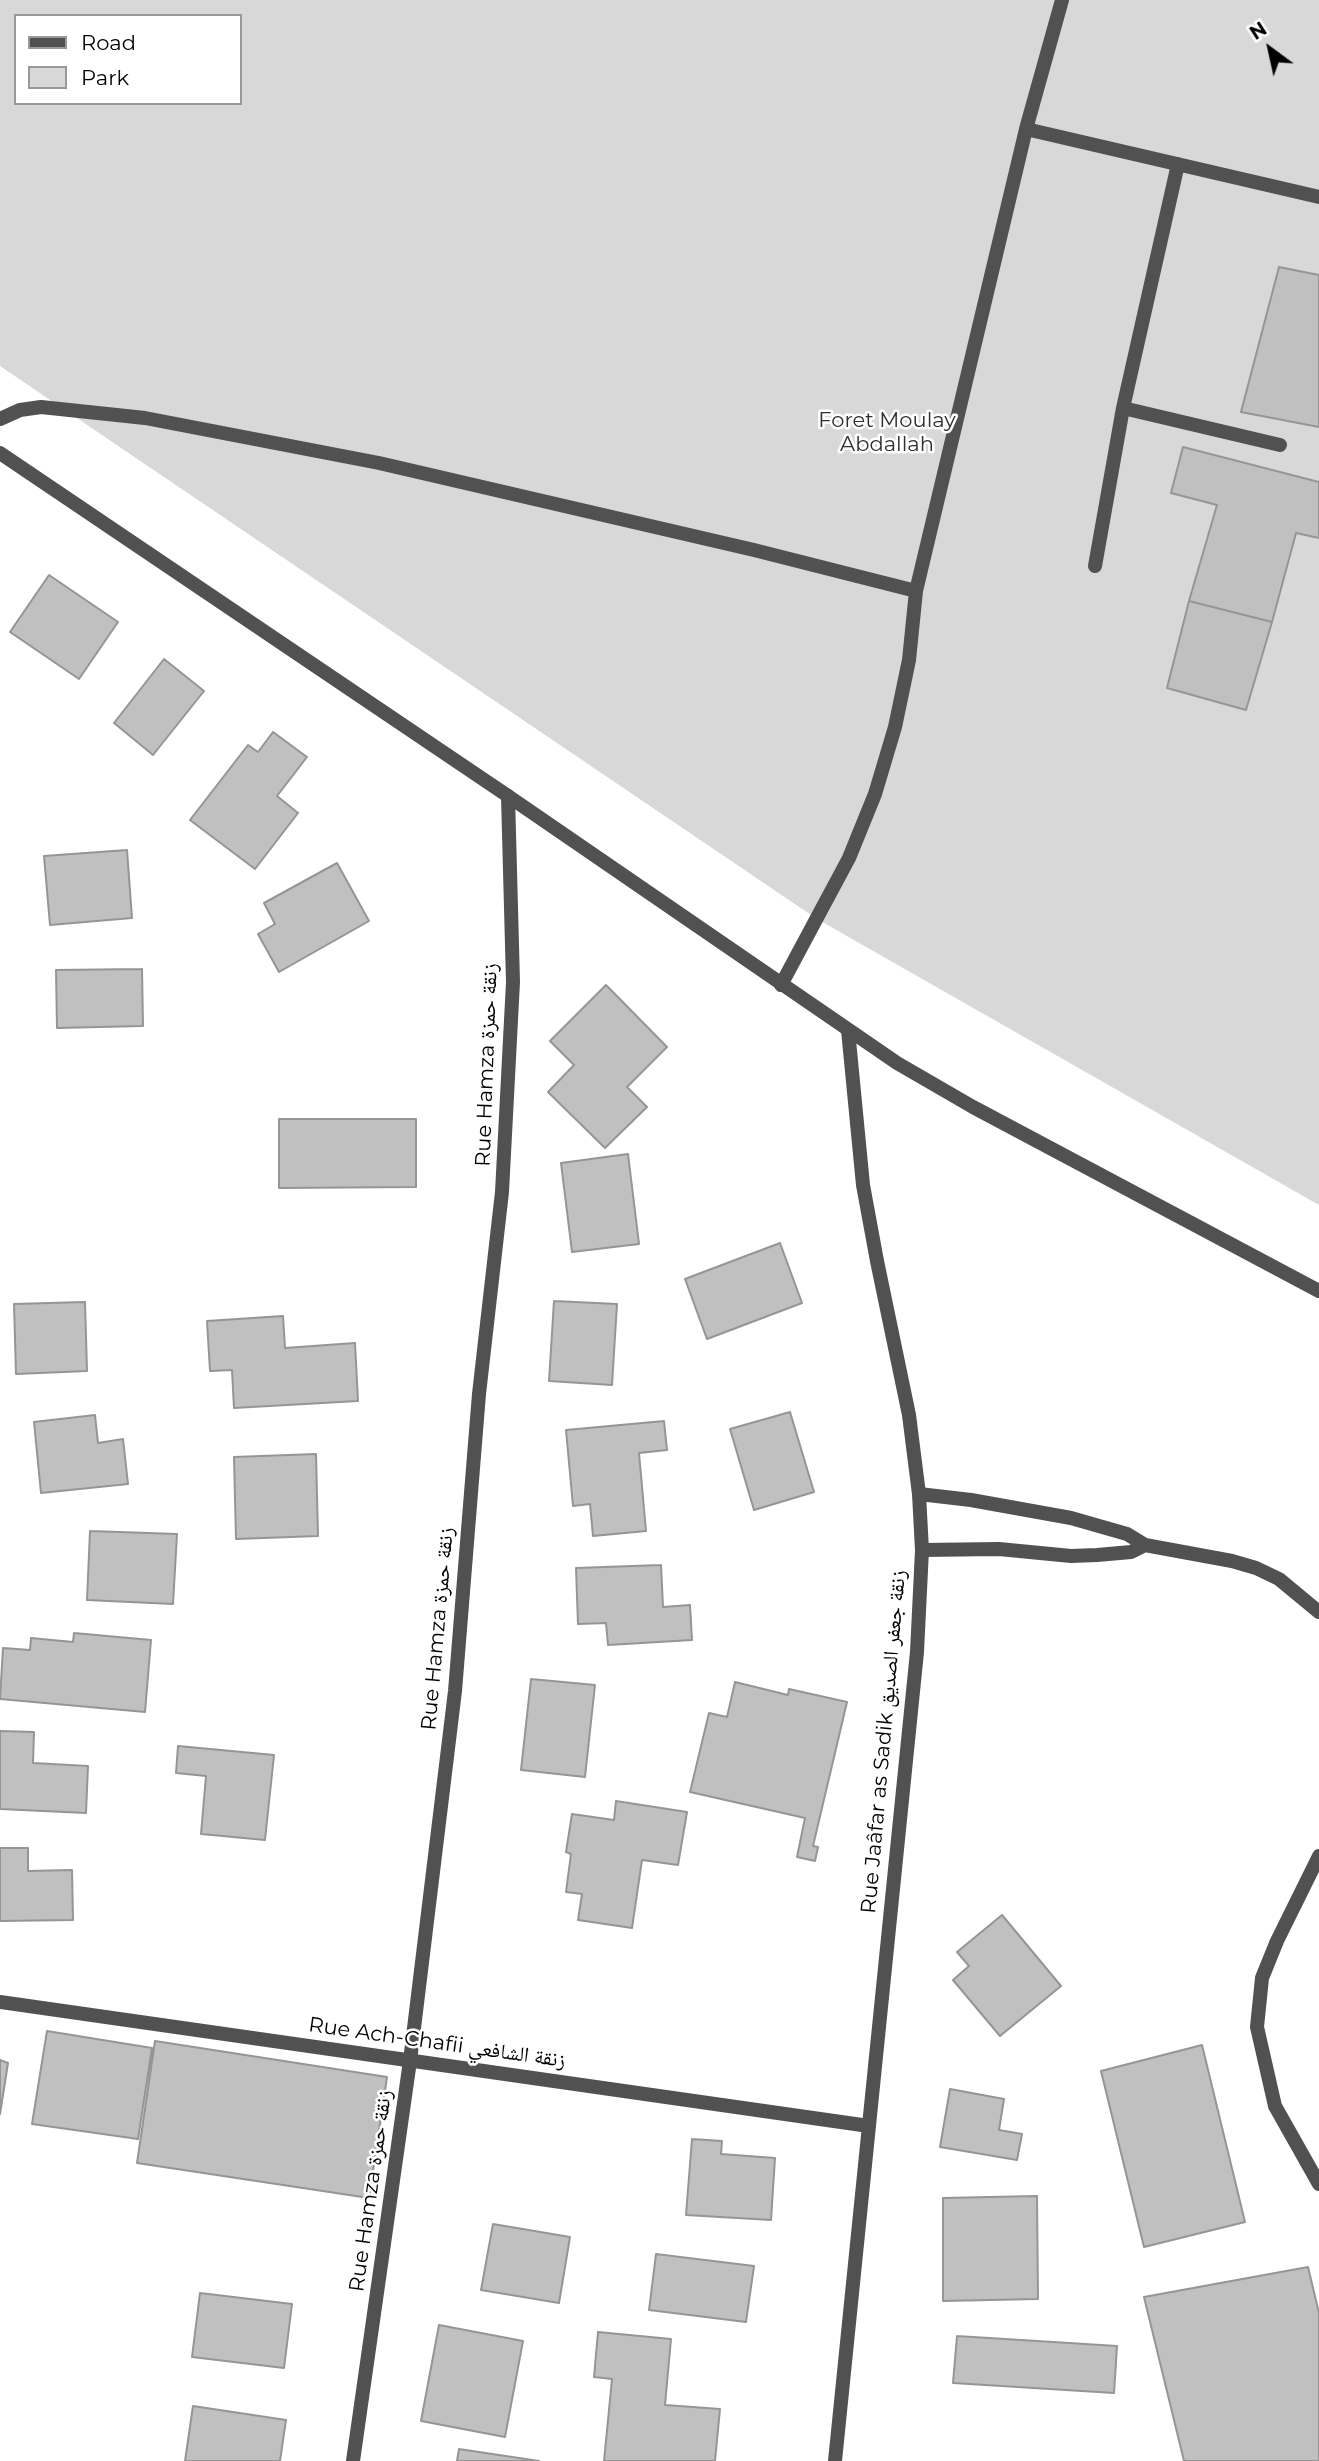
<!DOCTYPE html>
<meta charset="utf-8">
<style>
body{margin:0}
#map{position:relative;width:1319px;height:2461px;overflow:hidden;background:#fff;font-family:Montserrat,sans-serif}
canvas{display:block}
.legend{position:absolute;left:14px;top:14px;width:228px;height:91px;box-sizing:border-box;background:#fff;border:2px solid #999;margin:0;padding:9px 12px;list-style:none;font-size:21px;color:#000}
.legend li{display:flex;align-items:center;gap:14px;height:35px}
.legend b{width:35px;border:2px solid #999}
.north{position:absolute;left:1235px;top:14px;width:70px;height:70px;-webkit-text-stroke:5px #fff;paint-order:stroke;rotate:327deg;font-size:19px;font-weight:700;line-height:28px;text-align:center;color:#000}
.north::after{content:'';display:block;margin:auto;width:24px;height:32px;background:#000;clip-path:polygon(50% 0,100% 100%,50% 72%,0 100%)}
</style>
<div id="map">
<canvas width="1319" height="2461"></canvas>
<ul class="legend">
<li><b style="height:9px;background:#515151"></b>Road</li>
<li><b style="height:19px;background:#d8d8d8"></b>Park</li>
</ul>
<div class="north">N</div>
</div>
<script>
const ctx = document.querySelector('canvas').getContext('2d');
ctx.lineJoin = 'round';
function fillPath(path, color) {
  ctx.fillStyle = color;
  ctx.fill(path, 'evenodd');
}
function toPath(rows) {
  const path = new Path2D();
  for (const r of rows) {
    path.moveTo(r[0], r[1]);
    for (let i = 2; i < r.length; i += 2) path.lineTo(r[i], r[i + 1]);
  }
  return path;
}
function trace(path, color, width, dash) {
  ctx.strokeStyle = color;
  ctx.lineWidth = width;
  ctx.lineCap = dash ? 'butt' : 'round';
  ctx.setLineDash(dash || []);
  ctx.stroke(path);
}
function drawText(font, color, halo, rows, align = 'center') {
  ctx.font = font + ' Montserrat,"Noto Naskh Arabic",sans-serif';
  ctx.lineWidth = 5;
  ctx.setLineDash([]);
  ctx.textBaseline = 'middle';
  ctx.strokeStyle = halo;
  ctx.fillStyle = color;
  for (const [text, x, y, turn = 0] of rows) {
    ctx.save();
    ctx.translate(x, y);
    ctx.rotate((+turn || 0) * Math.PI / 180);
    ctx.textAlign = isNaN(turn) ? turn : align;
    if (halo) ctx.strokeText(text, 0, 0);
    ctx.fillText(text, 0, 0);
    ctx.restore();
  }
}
fillPath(toPath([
 [0,0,1319,0,1319,1205,817,919,0,366],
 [16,16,240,16,240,103,16,103]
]), '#d8d8d8');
const building = toPath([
 [1279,267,1319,275,1319,427,1241,412,1279,267],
 [1183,447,1319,482,1319,538,1296,533,1272,622,1189,601,1217,505,1171,493,1183,447],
 [49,575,118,622,79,679,10,632,49,575],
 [1189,601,1272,622,1246,710,1167,688,1189,601],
 [164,659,204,691,153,755,114,723,164,659],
 [273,732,307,757,277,796,298,813,255,869,190,820,248,745,258,752,273,732],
 [127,850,132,918,50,925,44,856,127,850],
 [337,863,369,921,279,972,258,934,275,924,264,903,337,863],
 [142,969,143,1026,57,1028,56,970,142,969],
 [606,985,667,1047,627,1087,647,1107,605,1148,548,1092,574,1065,550,1041,606,985],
 [279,1119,416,1119,416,1187,279,1188,279,1119],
 [628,1154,639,1244,572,1252,561,1163,628,1154],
 [780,1243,802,1303,707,1339,685,1279,780,1243],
 [554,1301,617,1304,612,1385,549,1381,554,1301],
 [85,1302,87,1371,16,1374,14,1304,85,1302],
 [283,1316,285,1348,355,1343,358,1401,234,1408,232,1370,210,1371,207,1321,283,1316],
 [790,1412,814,1492,754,1510,730,1429,790,1412],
 [95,1415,98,1443,123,1439,128,1484,41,1493,34,1422,95,1415],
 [664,1421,667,1450,639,1453,646,1531,593,1536,590,1504,573,1506,566,1430,664,1421],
 [316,1454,318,1536,236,1539,234,1457,316,1454],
 [90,1531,177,1534,173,1604,87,1600,90,1531],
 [661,1565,663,1607,690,1605,692,1640,608,1645,606,1623,578,1624,576,1568,661,1565],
 [74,1633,151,1640,145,1712,0,1699,3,1648,30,1650,31,1638,73,1642,74,1633],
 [531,1679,595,1685,585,1777,521,1770,531,1679],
 [735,1682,788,1695,789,1689,847,1702,813,1846,818,1847,815,1861,797,1857,805,1818,690,1792,709,1713,727,1717,735,1682],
 [0,1731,34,1732,33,1763,88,1766,86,1813,0,1809,0,1731],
 [178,1746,274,1755,265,1840,201,1834,206,1776,176,1773,178,1746],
 [616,1801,687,1812,678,1865,642,1860,632,1928,578,1920,582,1894,566,1892,571,1854,566,1852,572,1814,614,1820,616,1801],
 [0,1848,28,1848,28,1871,72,1870,73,1920,0,1921,0,1848],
 [1002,1915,1061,1986,1000,2036,953,1980,969,1966,957,1952,1002,1915],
 [47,2031,152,2048,138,2139,32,2124,47,2031],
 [155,2041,387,2077,369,2198,137,2163,155,2041],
 [1202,2045,1245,2222,1144,2247,1101,2071,1202,2045],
 [0,2060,8,2063,0,2114,0,2060],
 [950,2089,1004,2099,999,2130,1022,2134,1017,2160,940,2147,950,2089],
 [692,2139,722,2141,721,2154,775,2158,771,2220,686,2215,692,2139],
 [1037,2196,1038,2299,943,2301,943,2198,1037,2196],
 [493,2224,570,2237,559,2303,481,2290,493,2224],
 [656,2254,754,2266,746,2322,649,2310,656,2254],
 [1308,2267,1319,2313,1319,2461,1184,2461,1144,2297,1308,2267],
 [200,2293,292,2304,284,2368,192,2357,200,2293],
 [439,2325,523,2341,505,2437,421,2421,439,2325],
 [598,2332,671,2339,665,2405,720,2409,715,2461,604,2461,612,2379,594,2377,598,2332],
 [957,2336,1117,2346,1114,2393,953,2383,957,2336],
 [193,2406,286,2420,280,2461,185,2461,193,2406],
 [459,2449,539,2461,457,2461,459,2449]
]);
fillPath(building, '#c0c0c0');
trace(building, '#959595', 2);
trace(toPath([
 [1026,129,1319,197],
 [1123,408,1280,445],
 [0,419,20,410,41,407,145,418,379,463,754,550,916,591],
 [1095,566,1123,408,1178,164],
 [781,985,849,858,875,794,895,727,909,660,916,591,1026,129,1062,0],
 [919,1494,971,1500,1071,1518,1127,1534,1145,1545,1232,1561,1256,1568,1279,1579,1319,1612],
 [922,1550,999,1549,1071,1556,1097,1555,1131,1552,1145,1545],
 [1319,1856,1277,1941,1262,1978,1257,2027,1275,2106,1319,2184]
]), '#515151', 14);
trace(toPath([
 [0,2002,869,2126],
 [353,2461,410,2061,455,1691,479,1394,502,1192,513,982,508,796],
 [835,2461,917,1652,922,1550,919,1494,909,1415,877,1261,863,1185,848,1030]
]), '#515151', 14);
trace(toPath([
 [0,453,508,796,897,1063,973,1107,1319,1291]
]), '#515151', 14);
drawText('21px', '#2f2f2f', '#fff', [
 ["Foret Moulay",887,421],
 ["Abdallah",887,445]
]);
drawText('21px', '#000', '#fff', [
 ["Rue Hamza زنقة حمزة",487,1065,-88],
 ["Rue Hamza زنقة حمزة",438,1629,-85],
 ["Rue Jaâfar as Sadik زنقة جعفر الصديق",884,1742,-85],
 ["Rue Ach-Chafii زنقة الشافعي",437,2043,8],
 ["Rue Hamza زنقة حمزة",371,2191,-82]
]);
</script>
